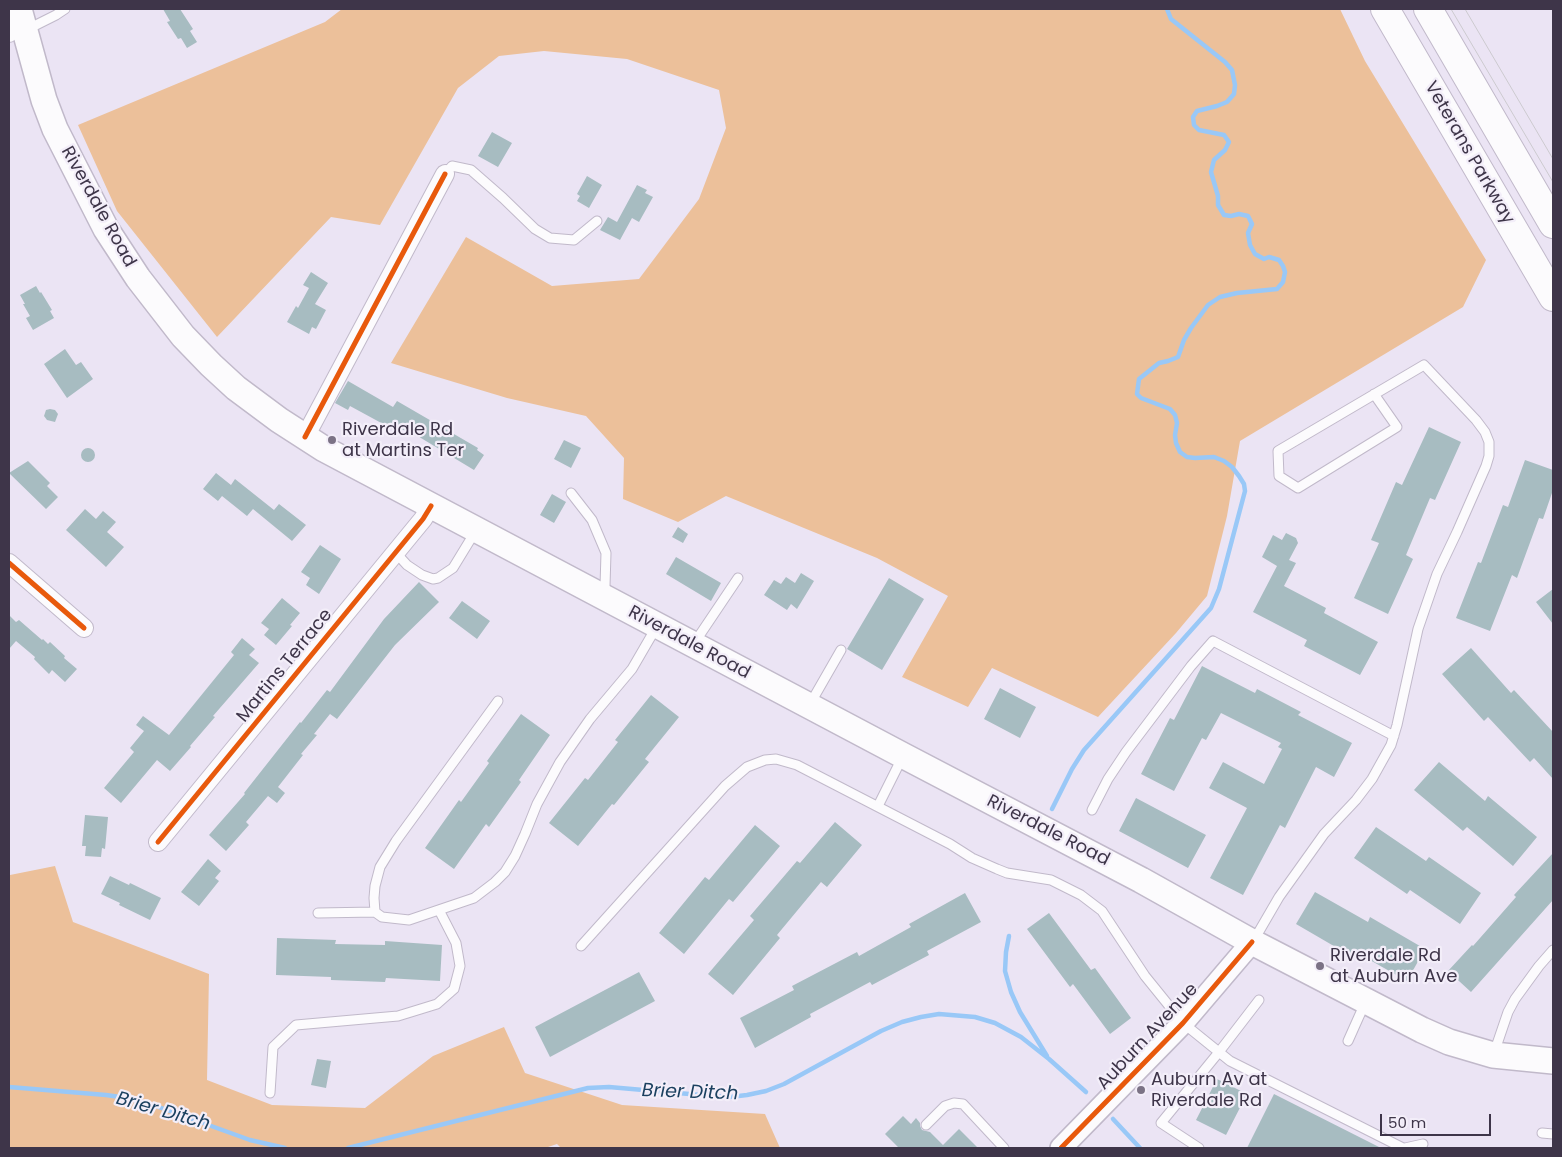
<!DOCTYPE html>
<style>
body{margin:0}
#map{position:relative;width:1562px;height:1157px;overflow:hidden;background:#ebe4f4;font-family:Poppins,sans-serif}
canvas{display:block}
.frame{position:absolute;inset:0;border:10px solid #3e3549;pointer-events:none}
.scale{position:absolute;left:1380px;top:1114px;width:111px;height:22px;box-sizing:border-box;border:2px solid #3e3549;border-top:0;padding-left:6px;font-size:15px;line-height:18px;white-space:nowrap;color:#3e3549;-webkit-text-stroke:4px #f3eef9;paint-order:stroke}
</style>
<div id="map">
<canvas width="1562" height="1157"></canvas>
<div class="frame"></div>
<div class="scale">50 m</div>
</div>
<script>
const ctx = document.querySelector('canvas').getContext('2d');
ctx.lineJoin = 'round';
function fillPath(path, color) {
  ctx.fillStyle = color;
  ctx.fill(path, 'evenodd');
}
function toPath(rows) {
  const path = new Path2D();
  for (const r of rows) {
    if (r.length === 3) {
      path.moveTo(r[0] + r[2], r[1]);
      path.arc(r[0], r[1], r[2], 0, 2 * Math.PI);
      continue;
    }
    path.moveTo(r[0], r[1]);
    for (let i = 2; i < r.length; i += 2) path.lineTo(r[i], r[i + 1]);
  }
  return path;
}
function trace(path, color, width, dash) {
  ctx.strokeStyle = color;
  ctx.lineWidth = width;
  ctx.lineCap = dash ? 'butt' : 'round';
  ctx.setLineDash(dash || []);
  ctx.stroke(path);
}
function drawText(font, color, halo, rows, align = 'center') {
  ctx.font = font + ' Poppins,sans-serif';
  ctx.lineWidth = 4.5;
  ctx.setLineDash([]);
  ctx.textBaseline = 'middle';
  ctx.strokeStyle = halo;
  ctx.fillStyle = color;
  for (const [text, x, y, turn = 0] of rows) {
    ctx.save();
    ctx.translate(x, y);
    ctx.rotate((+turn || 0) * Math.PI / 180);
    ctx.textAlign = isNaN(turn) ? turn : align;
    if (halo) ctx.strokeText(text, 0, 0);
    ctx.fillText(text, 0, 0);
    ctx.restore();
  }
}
fillPath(toPath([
 [342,9,1340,9,1365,61,1486,260,1463,307,1240,441,1227,516,1207,596,1176,633,1098,717,992,668,968,707,902,677,948,596,877,558,726,496,678,522,623,499,624,458,586,416,507,398,391,363,466,237,552,286,639,279,699,199,726,128,719,90,627,59,544,51,499,56,458,88,380,225,331,217,217,337,117,211,78,125,325,22],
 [55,866,73,922,209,974,207,1080,272,1105,365,1108,433,1056,504,1027,525,1073,622,1105,765,1114,780,1148,561,1148,557,1144,545,1148,9,1148,9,878,10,875]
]), '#ecc09a');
trace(toPath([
 [1052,809,1072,769,1084,750,1211,608,1219,589,1245,491,1244,484,1239,476,1232,467,1224,461,1214,457,1195,458,1187,457,1180,452,1176,443,1175,435,1177,423,1175,415,1170,409,1141,398,1137,394,1139,379,1159,363,1168,361,1178,357,1184,340,1191,328,1208,305,1220,297,1237,293,1277,289,1283,282,1285,272,1283,266,1279,260,1269,257,1264,259,1255,254,1250,245,1248,233,1252,224,1248,216,1239,214,1231,216,1224,215,1218,205,1218,196,1211,172,1214,160,1225,150,1229,142,1224,135,1199,130,1194,125,1193,117,1197,111,1217,106,1227,102,1234,94,1235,85,1232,70,1225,62,1171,19,1167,9],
 [1009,936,1006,952,1005,971,1011,992,1020,1012,1047,1056],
 [9,1087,106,1095,127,1098,153,1105,250,1140,285,1148],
 [1113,1119,1140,1148],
 [348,1148,588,1088,609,1087,712,1096,730,1097,747,1095,766,1091,784,1084,881,1031,902,1022,921,1017,939,1014,975,1017,995,1023,1021,1037,1049,1059,1086,1092]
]), '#99c8f7', 4.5);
fillPath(toPath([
 [163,9,180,9,193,29,190,31,197,42,187,48,181,38,178,39,167,22,170,21],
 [492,132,512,143,498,167,478,156],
 [587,176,602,185,589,208,577,201,580,196,577,194],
 [637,185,647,190,645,193,653,197,639,222,632,218,620,240,600,230,608,217,617,222],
 [311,272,328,283,315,304,326,310,316,329,312,327,309,334,287,322,296,306,298,308,309,288,303,285],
 [36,286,40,293,41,292,52,310,50,311,54,318,33,330,26,318,30,316,23,304,25,304,20,295],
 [65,349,76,365,81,362,93,379,67,398,44,364],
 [348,381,393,407,397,401,478,448,477,450,484,455,474,470,416,435,415,436,398,427,396,431,350,406,348,410,335,403],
 [50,409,55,410,58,414,55,422,47,420,44,416,46,410],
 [1429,427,1461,442,1435,500,1430,498,1406,555,1413,559,1388,614,1354,598,1379,543,1371,540,1396,482,1402,485],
 [564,440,581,448,571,468,554,459],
 [88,455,7],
 [1525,460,1553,470,1553,490,1543,519,1539,518,1517,578,1512,575,1490,631,1456,618,1478,562,1481,563,1503,505,1508,507],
 [28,461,50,483,47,486,58,497,46,509,9,473],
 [216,473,231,485,235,479,274,510,279,504,306,525,292,541,253,509,247,516,222,496,218,501,203,489],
 [552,494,566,502,554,523,540,515],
 [85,509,96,519,103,511,116,522,107,532,124,547,106,567,66,530],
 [678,527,688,534,683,543,672,537],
 [1286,533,1296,538,1298,543,1289,560,1296,563,1284,586,1326,608,1324,613,1378,642,1360,675,1304,646,1307,640,1253,612,1277,566,1262,557,1273,535,1282,540],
 [320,545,341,559,319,594,306,585,310,578,301,572],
 [676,557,721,583,711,601,666,574],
 [801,573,814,581,797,609,791,604,787,610,764,595,774,580,781,584,786,577,795,583],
 [889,578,924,599,882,670,847,649],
 [419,582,439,602,395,645,337,719,330,714,314,734,317,735,301,754,303,755,278,787,285,793,277,803,268,796,246,822,249,825,226,851,209,835,245,794,244,793,300,722,301,723,327,690,330,692,384,619],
 [1553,589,1553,624,1536,602],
 [282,598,300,613,290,625,292,626,276,645,264,635,269,629,261,623],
 [462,601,490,621,477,639,449,618],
 [9,615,16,622,19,620,42,640,43,639,48,644,50,642,65,656,64,658,77,669,65,682,52,670,49,674,34,659,35,657,16,641,9,649],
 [242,638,255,649,249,655,259,663,213,716,215,717,190,746,191,747,170,771,157,760,121,803,104,788,134,752,130,748,144,731,136,725,143,716,169,735,234,655,231,652],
 [1471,648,1511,693,1514,690,1553,732,1553,779,1534,758,1530,762,1488,717,1484,721,1442,674],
 [1202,666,1255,693,1257,689,1301,712,1298,715,1352,743,1334,777,1316,767,1285,828,1280,825,1243,895,1210,878,1247,808,1209,788,1223,762,1264,784,1282,749,1278,747,1281,743,1221,713,1206,740,1202,738,1174,791,1141,774,1170,718,1174,720],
 [1000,688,1036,707,1020,738,984,719],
 [651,695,679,717,645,759,649,762,614,805,612,804,578,846,549,823,585,778,588,780,618,742,615,740],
 [521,714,550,735,519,780,521,782,489,827,486,824,454,869,425,848,459,800,461,802,489,763,487,761],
 [1439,762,1485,801,1488,796,1537,837,1513,866,1467,827,1463,831,1414,790],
 [1136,798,1206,835,1188,868,1119,831],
 [85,815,108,817,105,849,102,848,101,857,85,856,86,846,82,846],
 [835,822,862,845,827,887,821,882,777,935,780,938,733,995,708,974,754,920,750,916,797,861,800,863],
 [755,825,780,846,733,902,729,899,684,954,659,933,705,877,709,880],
 [1376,827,1426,861,1429,857,1481,893,1460,924,1410,890,1407,894,1354,858],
 [1553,853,1553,900,1471,992,1448,971,1472,945,1473,946,1516,897,1514,895],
 [208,859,221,871,215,878,219,881,199,906,181,892],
 [110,876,129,885,130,883,161,898,150,920,119,905,120,903,101,894],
 [1315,892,1368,922,1370,917,1425,949,1407,981,1354,951,1351,956,1296,924],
 [965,893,981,922,927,951,929,955,872,985,870,982,810,1014,811,1017,755,1048,740,1018,794,990,792,986,857,952,859,956,911,927,909,924],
 [1049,913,1091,970,1095,968,1131,1018,1110,1034,1073,984,1070,987,1027,929],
 [277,938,336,940,335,944,385,945,385,941,442,945,440,981,386,978,385,982,331,980,331,977,276,975],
 [639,972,655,1001,550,1057,535,1027],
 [317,1059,331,1061,326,1088,311,1085],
 [1217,1079,1247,1094,1226,1135,1196,1120],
 [1274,1094,1381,1148,1247,1148],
 [903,1116,911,1124,916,1118,920,1123,920,1126,922,1130,930,1132,943,1145,959,1129,978,1148,899,1148,885,1134]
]), '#a7bcc1');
const service = toPath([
 [26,30,56,15,65,9],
 [445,174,452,166,471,170,503,198,535,229,550,238,574,240,597,221],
 [571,493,592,520,606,553,605,586,602,594],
 [396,553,407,565,422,575,433,579,438,578,453,568,475,532],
 [695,642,738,578],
 [498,701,396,841,380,867,375,886,374,898,375,912,382,917,409,920,474,898,495,882,505,872,515,856,525,834,537,804,560,762,590,719,632,669,657,626],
 [810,704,841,650],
 [878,806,903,756],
 [1092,810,1108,779,1126,752,1191,666,1213,641,1394,736],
 [318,913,375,912],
 [1254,940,1279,897,1324,834,1356,800,1372,779,1391,745,1397,725,1418,629,1437,574,1457,532,1486,466,1489,456,1489,442,1485,432,1476,420,1424,365,1278,451,1279,476,1298,488,1397,427,1374,394],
 [581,946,725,786,747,767,765,760,776,759,797,765,950,844,972,858,997,869,1007,873,1051,880,1081,895,1102,911,1145,976,1183,1023,1230,1061,1403,1148],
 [1348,1041,1365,1003],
 [1494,1053,1508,1012,1515,999,1539,966,1553,950],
 [270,1093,273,1047,296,1025,398,1016,437,1004,454,989,460,966,456,943,439,910],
 [926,1125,945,1106,954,1103,963,1104,1004,1148],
 [1542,1133,1553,1134],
 [1199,1148,1161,1123,1219,1052,1259,1000],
 [1405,1148,1423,1144]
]);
const minor = toPath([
 [9,33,23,21],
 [305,437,445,174],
 [9,563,84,628],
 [158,842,423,519,431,506]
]);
const tertiary = toPath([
 [1061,1148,1183,1023,1252,942]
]);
const secondary = toPath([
 [19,9,44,100,55,129,106,229,138,278,183,336,211,365,236,388,279,420,324,449,904,756,1141,880,1252,942,1422,1030,1449,1042,1493,1055,1553,1061]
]);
const primary = toPath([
 [1385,9,1553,297],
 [1428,9,1553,224]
]);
trace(service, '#c1b9ca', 11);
trace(minor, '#c1b9ca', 20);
trace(tertiary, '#c1b9ca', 24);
trace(secondary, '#c1b9ca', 28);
trace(primary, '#c1b9ca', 30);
trace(service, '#fcfbfd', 9);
trace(minor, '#fcfbfd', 18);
trace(tertiary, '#fcfbfd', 21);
trace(secondary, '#fcfbfd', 25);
trace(primary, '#fcfbfd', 28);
trace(toPath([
 [1451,9,1553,182],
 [1465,9,1553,159]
]), '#cccacf', 1);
trace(toPath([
 [305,437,445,174],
 [9,563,84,628],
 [158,842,423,519,431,506],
 [1061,1148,1183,1023,1252,942]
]), '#e8590c', 5);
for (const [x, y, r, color] of [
 [332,440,5,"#7b7285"],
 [1320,966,5,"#7b7285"],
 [1141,1090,5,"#7b7285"]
]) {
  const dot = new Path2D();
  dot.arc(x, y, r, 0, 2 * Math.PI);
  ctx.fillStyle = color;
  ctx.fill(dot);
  trace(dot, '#f3eef9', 2);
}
drawText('18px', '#3e3549', '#f3eef9', [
 ["Veterans Parkway",1469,153,60],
 ["Riverdale Road",98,207,61],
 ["Riverdale Road",689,643,28],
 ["Martins Terrace",285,666,-51],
 ["Riverdale Road",1048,831,27],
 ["Auburn Avenue",1148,1037,-47]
]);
drawText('18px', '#3e3549', '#f3eef9', [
 ["Riverdale Rd",342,430],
 ["at Martins Ter",342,451],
 ["Riverdale Rd",1330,956],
 ["at Auburn Ave",1330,977],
 ["Auburn Av at",1151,1080],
 ["Riverdale Rd",1151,1101]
], 'left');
drawText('italic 19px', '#1c4160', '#f3eef9', [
 ["Brier Ditch",690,1093,2],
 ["Brier Ditch",163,1112,16]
]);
</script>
